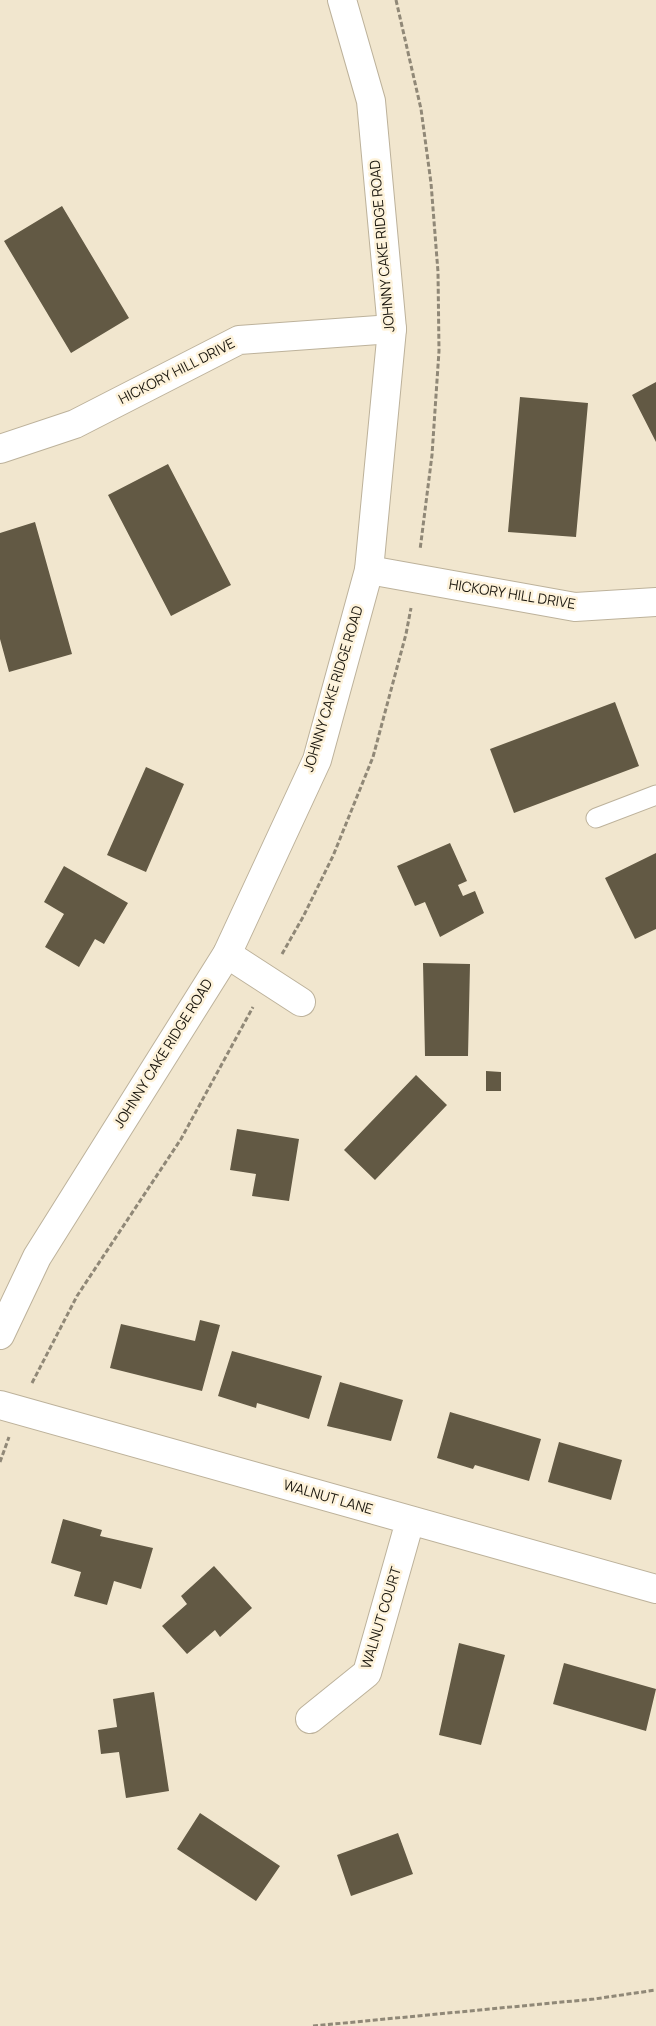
<!DOCTYPE html>
<style>
body{margin:0}
canvas{display:block;background:#f1e6ce}
</style>
<canvas width="656" height="2026"></canvas>
<script>
const ctx = document.querySelector('canvas').getContext('2d');
ctx.lineJoin = 'round';
function fillPath(path, color) {
  ctx.fillStyle = color;
  ctx.fill(path, 'evenodd');
}
function toPath(rows) {
  const path = new Path2D();
  for (const r of rows) {
    path.moveTo(r[0], r[1]);
    for (let i = 2; i < r.length; i += 2) path.lineTo(r[i], r[i + 1]);
  }
  return path;
}
function trace(path, color, width, dash) {
  ctx.strokeStyle = color;
  ctx.lineWidth = width;
  ctx.lineCap = dash ? 'butt' : 'round';
  ctx.setLineDash(dash || []);
  ctx.stroke(path);
}
function drawText(font, color, halo, rows, align = 'center') {
  ctx.font = font + ' Manrope,sans-serif';
  ctx.lineWidth = 5;
  ctx.setLineDash([]);
  ctx.textBaseline = 'middle';
  ctx.strokeStyle = halo;
  ctx.fillStyle = color;
  for (const [text, x, y, turn = 0] of rows) {
    ctx.save();
    ctx.translate(x, y);
    ctx.rotate((+turn || 0) * Math.PI / 180);
    ctx.textAlign = isNaN(turn) ? turn : align;
    if (halo) ctx.strokeText(text, 0, 0);
    ctx.fillText(text, 0, 0);
    ctx.restore();
  }
}
fillPath(toPath([
 [62,206,129,318,71,353,4,241],
 [656,382,656,442,632,395],
 [520,397,588,403,576,537,508,532],
 [168,464,231,585,171,616,108,495],
 [35,522,72,654,9,672,0,639,0,533],
 [615,702,639,766,514,813,490,749],
 [146,767,184,784,146,872,107,855],
 [450,843,467,881,458,885,463,896,475,891,484,913,440,937,425,902,415,906,397,866],
 [656,853,656,929,635,939,605,878],
 [64,866,128,903,104,944,95,939,79,967,45,947,64,914,44,902],
 [423,963,470,964,468,1056,425,1056],
 [486,1071,501,1072,501,1091,486,1091],
 [416,1075,447,1105,375,1180,344,1150],
 [237,1129,299,1139,289,1201,252,1196,256,1174,230,1170],
 [200,1320,220,1325,202,1391,110,1368,121,1324,195,1341],
 [232,1351,322,1376,309,1419,257,1403,256,1408,218,1396],
 [340,1382,403,1400,391,1441,327,1426],
 [450,1412,541,1439,529,1481,475,1465,473,1469,437,1458],
 [559,1442,622,1460,611,1500,548,1482],
 [63,1519,102,1530,100,1536,153,1548,141,1589,114,1581,107,1605,74,1596,81,1572,51,1563],
 [214,1566,252,1608,220,1637,215,1630,187,1654,162,1626,187,1604,181,1596],
 [459,1643,505,1655,481,1745,439,1735],
 [564,1663,656,1689,646,1731,553,1704],
 [154,1692,169,1791,126,1798,119,1752,101,1754,98,1730,117,1727,113,1699],
 [200,1813,280,1866,256,1901,177,1849],
 [398,1833,413,1874,351,1896,337,1855]
]), '#625944');
const service = toPath([
 [596,818,656,795]
]);
const minor = toPath([
 [0,449,75,424,239,340,392,329],
 [369,570,575,607,656,602],
 [227,954,301,1002],
 [0,1405,656,1589],
 [310,1719,367,1673,410,1521]
]);
const tertiary = toPath([
 [0,1335,37,1257,227,954,317,760,369,570,392,329,371,101,342,0]
]);
trace(service, '#bdb29b', 21);
trace(minor, '#bdb29b', 30);
trace(tertiary, '#bdb29b', 30);
trace(toPath([
 [396,0,421,109,431,183,438,272,439,351,432,455,420,550],
 [282,954,303,917,333,856,373,757,406,634,411,608],
 [32,1383,77,1296,181,1139,253,1007],
 [0,1462,9,1437],
 [313,2026,594,1999,656,1990]
]), '#908877', 3, [5, 2.5]);
trace(service, '#fff', 19);
trace(minor, '#fff', 28);
trace(tertiary, '#fff', 28);
drawText('14px', '#1c180f', '#fef3db', [
 ["JOHNNY CAKE RIDGE ROAD",383,246,-95],
 ["HICKORY HILL DRIVE",177,372,-27],
 ["HICKORY HILL DRIVE",512,595,9],
 ["JOHNNY CAKE RIDGE ROAD",334,689,-73],
 ["JOHNNY CAKE RIDGE ROAD",164,1054,-58],
 ["WALNUT LANE",328,1498,16],
 ["WALNUT COURT",382,1618,-73]
]);
</script>
